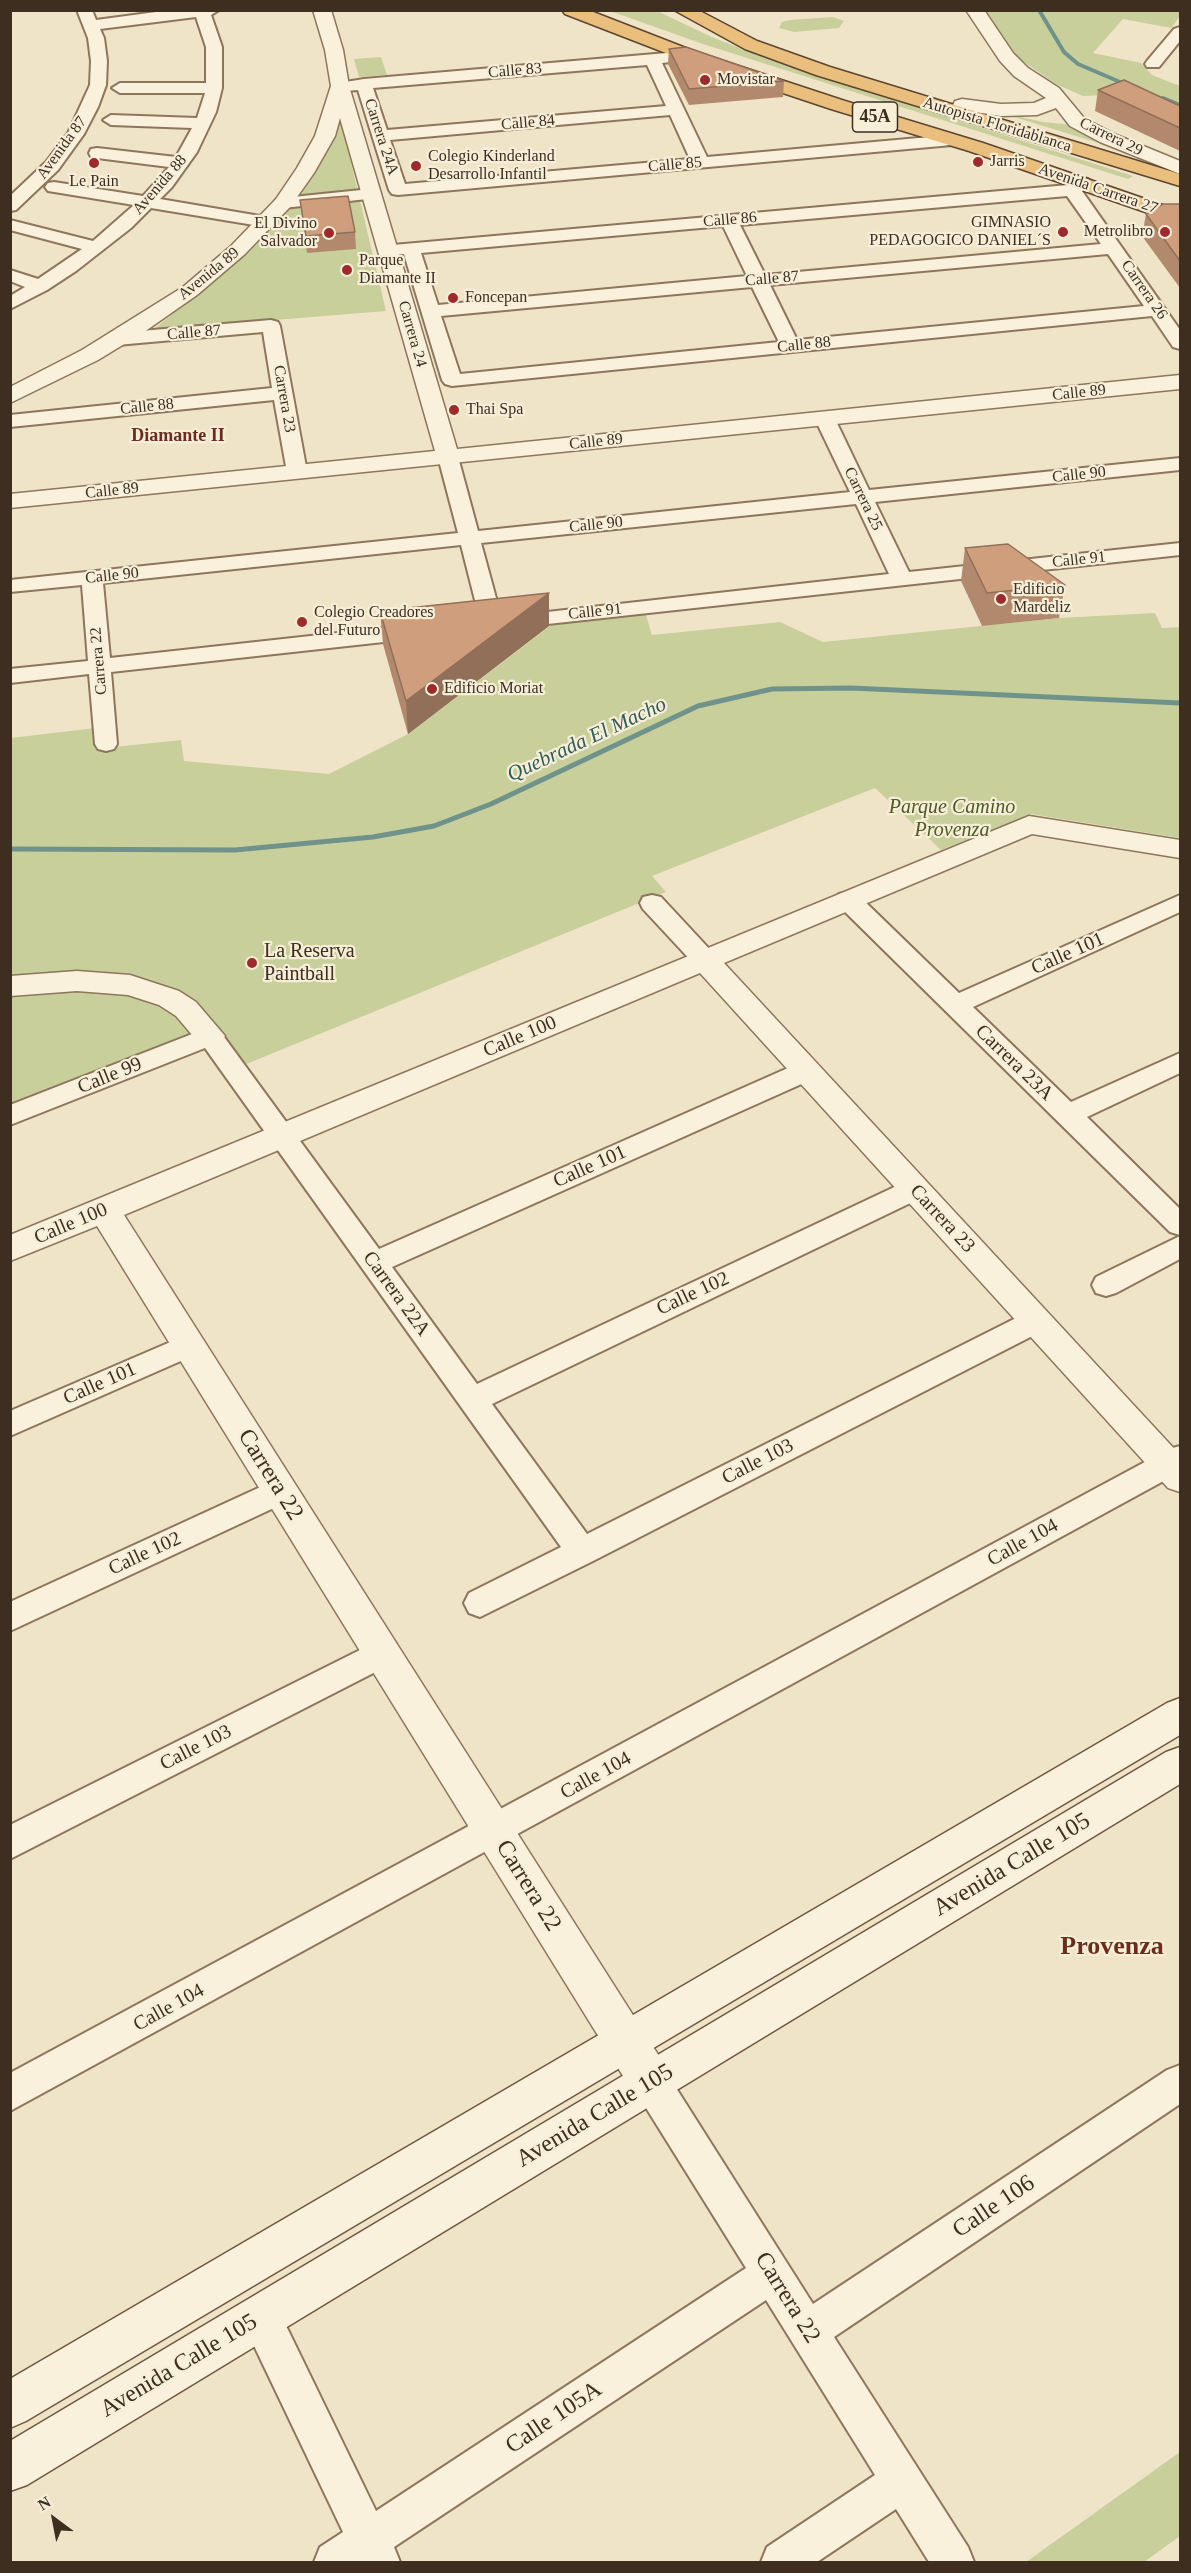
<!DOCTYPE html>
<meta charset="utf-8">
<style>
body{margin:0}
#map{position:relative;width:1191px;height:2573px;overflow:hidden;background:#f0e4c8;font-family:Georgia,serif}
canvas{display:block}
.frame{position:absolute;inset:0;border:12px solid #3d2e20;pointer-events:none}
.north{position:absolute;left:24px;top:2489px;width:60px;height:60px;-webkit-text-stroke:4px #f7eed8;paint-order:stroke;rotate:328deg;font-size:16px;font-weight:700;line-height:24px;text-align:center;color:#3d2e20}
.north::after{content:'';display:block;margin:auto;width:21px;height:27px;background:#3d2e20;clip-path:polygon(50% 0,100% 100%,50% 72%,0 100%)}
</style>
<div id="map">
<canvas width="1191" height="2573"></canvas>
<div class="frame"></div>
<div class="north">N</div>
</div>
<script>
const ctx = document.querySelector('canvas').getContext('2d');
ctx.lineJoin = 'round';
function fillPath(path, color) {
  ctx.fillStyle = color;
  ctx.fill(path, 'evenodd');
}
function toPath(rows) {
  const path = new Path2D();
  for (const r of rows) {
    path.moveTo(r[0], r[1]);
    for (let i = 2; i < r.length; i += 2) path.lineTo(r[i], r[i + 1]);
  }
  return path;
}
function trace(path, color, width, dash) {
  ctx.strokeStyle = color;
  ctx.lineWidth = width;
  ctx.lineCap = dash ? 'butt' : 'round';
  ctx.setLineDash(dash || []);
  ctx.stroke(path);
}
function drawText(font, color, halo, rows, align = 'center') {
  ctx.font = font + ' Georgia,serif';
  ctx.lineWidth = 4.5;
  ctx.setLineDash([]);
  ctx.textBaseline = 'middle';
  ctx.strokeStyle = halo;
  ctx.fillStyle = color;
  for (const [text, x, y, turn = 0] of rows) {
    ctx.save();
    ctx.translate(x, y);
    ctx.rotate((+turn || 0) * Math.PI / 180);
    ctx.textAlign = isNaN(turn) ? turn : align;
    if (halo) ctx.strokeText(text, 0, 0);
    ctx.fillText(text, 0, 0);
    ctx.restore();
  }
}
fillPath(toPath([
 [610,11,657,11,714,38,787,66,1133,176,1128,179,703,44],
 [985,11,1180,11,1180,16,1171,28,1123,19,1093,53,1141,63,1152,75,1180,86,1180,123,1106,95,1083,96,1056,84,1015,56],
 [833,17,844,21,839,28,794,32,779,28,782,22,790,20],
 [381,57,387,75,359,77,354,59],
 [998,112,1043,122,1074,125,1131,153],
 [341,120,386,311,153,330,253,247,281,216,305,186],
 [645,612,652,635,780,622,823,642,1059,618,1155,613,1162,628,1180,627,1180,838,1031,814,941,850,875,788,652,876,666,892,244,1065,217,1026,11,1106,11,738,95,728,95,749,181,740,184,761,329,774,408,734,554,623],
 [1180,2452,1180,2536,1144,2562,1026,2562]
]), '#c9cf9b');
trace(toPath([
 [1039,10,1064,52,1078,64,1127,85],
 [1163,98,1180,105]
]), '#6f938a', 4);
trace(toPath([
 [10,849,235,850,373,837,434,826,491,804,698,706,772,689,851,688,1180,703]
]), '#6f938a', 5);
const minor = toPath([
 [77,10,92,10,96,20,171,10,219,10,211,15,222,47,222,88,216,112,197,152,172,187,160,199,266,217,272,218,275,222,272,226,266,227,151,208,131,228,76,271,47,290,10,309,10,296,25,287,10,281,10,270,38,279,82,249,10,230,10,220,93,241,134,205,48,191,45,187,48,183,54,182,143,196,169,167,97,158,91,157,89,153,91,149,97,148,176,157,192,128,111,125,103,120,111,115,197,118,205,93,120,93,112,88,120,83,206,83,206,47,196,17,100,29,104,38,107,61,106,85,98,107,84,134,58,170,16,210,10,211,10,196,46,162,68,133,90,85,91,61,88,38,77,10],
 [1180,27,1180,41,1159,67,1147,67,1145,64,1147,61,1174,29,1180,27],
 [690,51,698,56,696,59,662,63,707,157,952,135,960,140,952,145,398,195,392,194,389,190,358,90,345,91,337,86,339,83,364,79,690,51],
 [647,65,666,106,387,130,373,88,647,65],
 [670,115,690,159,405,184,390,140,670,115],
 [1082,178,1088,179,1091,183,1082,191,1180,330,1180,349,1173,347,1152,316,452,386,445,384,442,380,404,254,393,255,387,254,384,250,387,246,393,245,1068,185,1082,178],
 [1067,196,1101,244,765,275,740,225,1067,196],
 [723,226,747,276,438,305,421,253,723,226],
 [1108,254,1144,306,797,340,770,285,1108,254],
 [752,287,779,342,460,374,441,316,752,287],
 [371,189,377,190,380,194,377,198,283,208,277,207,274,203,277,199,283,198,371,189],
 [271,320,278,322,280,326,307,472,304,476,290,476,287,472,274,400,10,427,10,415,272,388,263,332,117,345,110,343,108,339,110,335,117,333,271,320],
 [825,413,832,415,835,419,869,490,1180,458,1180,470,875,502,909,572,1180,543,1180,555,511,628,502,625,500,629,492,631,484,629,481,624,461,545,103,583,110,658,420,624,428,626,431,631,428,636,420,638,111,672,117,744,114,749,106,751,98,749,95,744,89,674,10,683,10,669,88,661,82,585,10,592,10,580,458,533,438,457,441,453,448,451,455,453,458,457,478,531,850,492,815,419,818,415,825,413],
 [856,504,889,574,511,616,502,620,481,543,856,504],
 [848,892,857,894,959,993,1180,895,1180,912,973,1007,1071,1102,1180,1053,1180,1073,1087,1117,1180,1209,1180,1235,1170,1232,839,906,836,900,839,894,848,892],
 [652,895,661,897,714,954,718,960,714,966,705,968,696,966,643,909,640,903,643,897,652,895],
 [210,1027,219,1030,379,1249,797,1064,806,1062,815,1064,819,1071,815,1078,392,1267,477,1384,905,1182,915,1179,925,1182,929,1189,925,1196,492,1404,587,1534,1026,1313,1036,1310,1046,1313,1050,1321,1046,1329,593,1561,480,1617,469,1613,464,1603,469,1593,561,1547,205,1048,10,1125,10,1105,210,1027],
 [1180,1236,1180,1259,1116,1293,1106,1296,1096,1293,1092,1285,1096,1277,1180,1236],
 [189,1334,199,1337,204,1345,199,1353,10,1436,10,1411,189,1334],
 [1180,1446,1180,1472,10,2111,10,2073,1169,1449,1180,1446],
 [280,1478,291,1482,295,1491,291,1500,10,1631,10,1602,280,1478],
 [382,1639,393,1643,398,1653,393,1663,10,1859,10,1825,382,1639],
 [651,2064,664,2069,813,2304,1167,2070,1180,2065,1180,2104,834,2337,968,2547,974,2562,929,2562,896,2509,817,2562,761,2562,767,2547,875,2475,766,2300,394,2547,400,2562,314,2562,320,2547,343,2532,247,2331,241,2317,247,2303,261,2297,275,2303,376,2511,746,2268,638,2095,633,2082,638,2069,651,2064]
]);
const tertiary = toPath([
 [313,10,331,10,343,50,349,86,457,449,1180,375,1180,389,10,508,10,494,435,451,340,118,335,136,314,173,290,207,245,254,197,295,144,332,98,360,10,403,10,387,82,350,183,287,231,246,276,199,297,168,315,136,331,86,325,50,313,10],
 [966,10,984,10,1013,53,1028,68,1059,88,1084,118,1114,134,1180,161,1180,174,1100,142,1070,126,1056,108,1037,115,1001,116,955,109,953,105,955,101,962,99,1001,104,1034,103,1046,98,1014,76,1000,61,966,10],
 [1029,816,1180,840,1180,858,1032,834,724,963,1180,1455,1180,1492,1168,1488,700,973,124,1215,666,2067,672,2082,666,2097,651,2103,636,2097,97,1226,10,1261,10,1235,1029,816],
 [77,971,130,975,179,991,196,1002,225,1036,221,1043,210,1046,199,1043,176,1016,159,1005,128,995,77,991,10,996,10,976,77,971]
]);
const secondary = toPath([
 [1180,1698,1180,1735,26,2421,10,2428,10,2379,1167,1703,1180,1698],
 [1180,1747,1180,1784,27,2485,10,2491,10,2441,1166,1752,1180,1747]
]);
const trunk = toPath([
 [562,10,588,10,696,52,845,101,983,143,1180,211,1180,224,969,151,831,109,684,60,565,14,562,10],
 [674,10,698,10,757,41,830,67,1180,174,1180,186,816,75,745,49,674,10]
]);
trace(minor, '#8d765c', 4);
trace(tertiary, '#8d765c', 3);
trace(secondary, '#6f573f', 3);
trace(trunk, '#5b4430', 3);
fillPath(minor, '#faf1dc');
fillPath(tertiary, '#faf1dc');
fillPath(secondary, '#faf1dc');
fillPath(trunk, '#eabe7c');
fillPath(toPath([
 [669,49,784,81,783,97,689,105,668,64],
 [1098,90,1180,106,1180,151,1095,111],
 [300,200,355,232,356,249,307,253],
 [1180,204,1180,288,1142,236,1146,214],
 [965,548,1065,585,1059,618,982,626,961,581],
 [380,611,549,626,408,734,383,644]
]), '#b2896c');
fillPath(toPath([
 [549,593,549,626,408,734,406,701]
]), '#916f58');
const building = toPath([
 [686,47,784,81,689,89,669,49,686,47],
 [1124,80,1180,106,1180,128,1098,90,1124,80],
 [348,196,355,232,306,236,300,200,348,196],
 [1163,204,1180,204,1180,261,1146,214,1163,204],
 [1008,544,1065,585,987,593,965,548,1008,544],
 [549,593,406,701,380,611,549,593]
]);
fillPath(building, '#cf9f7d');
trace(building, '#916f58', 1.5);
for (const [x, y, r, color] of [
 [705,80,6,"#9e2a2b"],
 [978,162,6,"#9e2a2b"],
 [94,163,6,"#9e2a2b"],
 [416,166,6,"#9e2a2b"],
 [1063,232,6,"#9e2a2b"],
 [1165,232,6,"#9e2a2b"],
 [329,233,6,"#9e2a2b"],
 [347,270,6,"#9e2a2b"],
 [453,298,6,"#9e2a2b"],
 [454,410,6,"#9e2a2b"],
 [1001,599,6,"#9e2a2b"],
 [302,622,6,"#9e2a2b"],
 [432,689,6,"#9e2a2b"],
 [252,963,6,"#9e2a2b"]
]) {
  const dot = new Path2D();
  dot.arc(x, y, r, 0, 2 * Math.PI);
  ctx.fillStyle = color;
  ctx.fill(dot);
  trace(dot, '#f7eed8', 2);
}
drawText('16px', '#3d2e20', '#f7eed8', [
 ["Calle 83",515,71,-5],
 ["Calle 84",528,123,-5],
 ["Autopista Floridablanca",997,125,17],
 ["Carrera 24A",381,137,72],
 ["Carrera 29",1111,137,26],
 ["Avenida 87",62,148,-54],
 ["Calle 85",675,165,-5],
 ["Avenida 88",160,185,-49],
 ["Avenida Carrera 27",1098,189,19],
 ["Calle 86",730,220,-5],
 ["Avenida 89",209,274,-39],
 ["Calle 87",772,279,-5],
 ["Carrera 26",1144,290,55],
 ["Calle 87",194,333,-5],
 ["Carrera 24",412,334,74],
 ["Calle 88",804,345,-6],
 ["Calle 89",1079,393,-6],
 ["Carrera 23",284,399,80],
 ["Calle 88",147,407,-6],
 ["Calle 89",596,442,-6],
 ["Calle 90",1079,475,-6],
 ["Calle 89",112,491,-6],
 ["Carrera 25",863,499,64],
 ["Calle 90",596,525,-6],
 ["Calle 91",1079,560,-6],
 ["Calle 90",112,576,-6],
 ["Calle 91",595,612,-6],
 ["Carrera 22",99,661,-95]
]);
drawText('16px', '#3d2e20', '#f7eed8', [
 ["Movistar",717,80],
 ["Colegio Kinderland",428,157],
 ["Desarrollo Infantil",428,175],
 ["Jarris",990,162],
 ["Le Pain",94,182,"center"],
 ["GIMNASIO",1051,223,"right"],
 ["PEDAGOGICO DANIEL´S",1051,241,"right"],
 ["El Divino",317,224,"right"],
 ["Salvador",317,242,"right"],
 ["Metrolibro",1153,232,"right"],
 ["Parque",359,261],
 ["Diamante II",359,279],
 ["Foncepan",465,298],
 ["Thai Spa",466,410],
 ["Edificio",1013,590],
 ["Mardeliz",1013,608],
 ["Colegio Creadores",314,613],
 ["del Futuro",314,631],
 ["Edificio Moriat",444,689]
], 'left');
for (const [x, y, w] of [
 [875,117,45]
]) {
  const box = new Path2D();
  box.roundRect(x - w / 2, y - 15, w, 30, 4.5);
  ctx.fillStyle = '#f7eed8';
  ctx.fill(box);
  trace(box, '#3d2e20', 1.5);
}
drawText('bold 18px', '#3d2e20', null, [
 ["45A",875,117]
]);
drawText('bold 18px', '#6b2e1e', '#f7eed8', [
 ["Diamante II",178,436]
]);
drawText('italic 20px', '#4d5a26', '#f7eed8', [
 ["Parque Camino",952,808],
 ["Provenza",952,831]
]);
drawText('20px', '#3d2e20', '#f7eed8', [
 ["La Reserva",264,952],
 ["Paintball",264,975]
], 'left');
drawText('20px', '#3d2e20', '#f7eed8', [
 ["Calle 101",1068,954,-24],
 ["Calle 100",520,1037,-23],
 ["Carrera 23A",1014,1063,44],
 ["Calle 99",110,1076,-22],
 ["Calle 101",590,1167,-24],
 ["Carrera 23",942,1219,47],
 ["Calle 100",71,1224,-23],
 ["Carrera 22A",396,1294,54],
 ["Calle 102",693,1294,-25],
 ["Calle 101",100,1384,-24],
 ["Calle 103",758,1462,-27],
 ["Calle 104",1023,1543,-29],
 ["Calle 102",145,1554,-25],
 ["Calle 103",196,1748,-27],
 ["Calle 104",596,1776,-29],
 ["Calle 104",169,2008,-29]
]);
drawText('italic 21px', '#2f5d5a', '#f7eed8', [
 ["Quebrada El Macho",587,740,-25]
]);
drawText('24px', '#3d2e20', '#f7eed8', [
 ["Carrera 22",270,1475,58],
 ["Avenida Calle 105",1012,1865,-31],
 ["Carrera 22",528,1886,58],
 ["Avenida Calle 105",595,2116,-31],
 ["Calle 106",994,2207,-34],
 ["Carrera 22",787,2298,58],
 ["Avenida Calle 105",179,2366,-31],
 ["Calle 105A",554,2418,-34]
]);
drawText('bold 26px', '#6b2e1e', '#f7eed8', [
 ["Provenza",1112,1947]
]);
</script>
